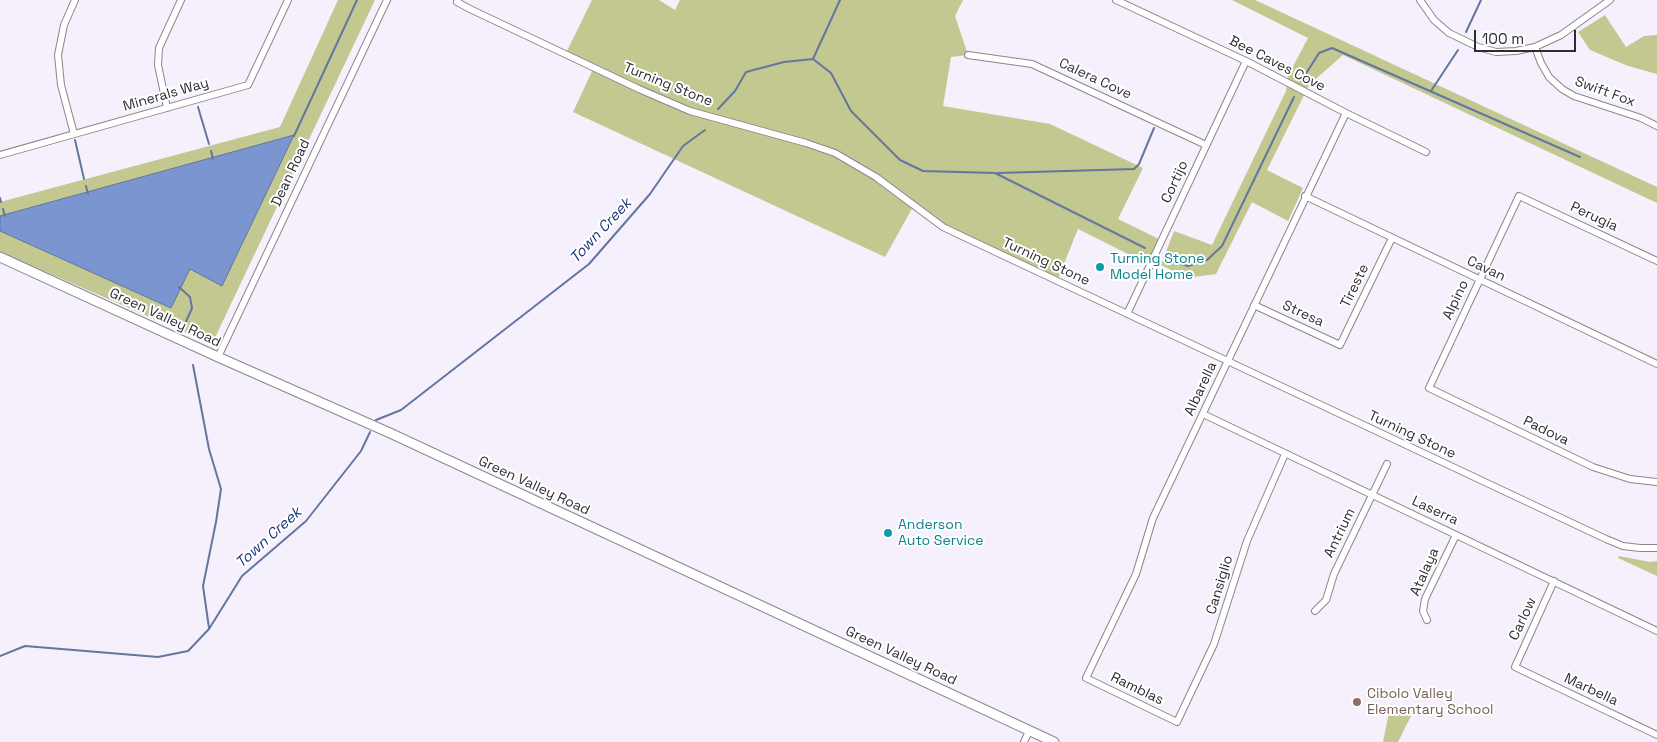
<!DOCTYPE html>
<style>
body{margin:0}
#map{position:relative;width:1657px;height:742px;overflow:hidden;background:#f6f0fd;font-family:"Space Grotesk",sans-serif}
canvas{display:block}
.scale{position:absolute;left:1474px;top:30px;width:102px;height:22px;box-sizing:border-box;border:2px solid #2e2c31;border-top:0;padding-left:6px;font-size:15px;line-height:18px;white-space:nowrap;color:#2e2c31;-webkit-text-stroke:4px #fff;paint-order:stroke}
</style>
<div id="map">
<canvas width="1657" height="742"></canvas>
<div class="scale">100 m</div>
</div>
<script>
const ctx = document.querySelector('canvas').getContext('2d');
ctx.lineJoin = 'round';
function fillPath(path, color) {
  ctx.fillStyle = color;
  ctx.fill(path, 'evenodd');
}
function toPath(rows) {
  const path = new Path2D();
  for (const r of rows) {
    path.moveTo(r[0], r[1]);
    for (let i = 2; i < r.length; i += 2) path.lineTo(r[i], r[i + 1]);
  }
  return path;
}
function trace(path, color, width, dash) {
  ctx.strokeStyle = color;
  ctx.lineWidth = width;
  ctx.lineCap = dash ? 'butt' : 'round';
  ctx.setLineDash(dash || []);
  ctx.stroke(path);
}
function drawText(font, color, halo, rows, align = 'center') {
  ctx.font = font + ' "Space Grotesk",sans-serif';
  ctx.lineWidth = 4;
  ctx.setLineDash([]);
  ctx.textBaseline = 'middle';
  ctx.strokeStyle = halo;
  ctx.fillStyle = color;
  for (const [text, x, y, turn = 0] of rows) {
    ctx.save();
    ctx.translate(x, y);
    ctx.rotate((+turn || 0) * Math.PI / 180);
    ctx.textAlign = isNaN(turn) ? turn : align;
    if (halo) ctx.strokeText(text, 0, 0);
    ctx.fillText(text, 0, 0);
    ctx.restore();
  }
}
fillPath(toPath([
 [338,0,375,0,212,344,0,252,0,202,280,127],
 [592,0,659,0,675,10,680,0,963,0,955,16,968,55,951,57,943,106,1050,124,1143,168,1118,219,1161,240,1150,265,1078,229,1057,281,966,238,914,205,885,257,573,112,594,67,566,53],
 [1232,0,1255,0,1657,187,1657,203,1343,55,1309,85,1267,170,1303,188,1288,221,1252,202,1216,274,1187,278,1161,265,1174,231,1212,245,1286,91,1288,76,1308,38],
 [1605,15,1626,47,1644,36,1657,35,1657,74,1628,66,1590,50,1578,32],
 [1619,556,1650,562,1657,561,1657,576,1618,558],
 [1403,711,1412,714,1398,742,1383,742,1389,712]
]), '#c2c88f');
const water = toPath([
 [294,135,222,286,190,269,171,308,0,231,0,216,294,135]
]);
fillPath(water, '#7a95cf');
trace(water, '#6376a0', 1);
trace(toPath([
 [1466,32,1481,0],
 [813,59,831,73,851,111,900,160,923,171,995,173,1145,248],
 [1302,80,1319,53,1332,48,1580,157],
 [1431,91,1458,50],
 [198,107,209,144],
 [718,109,735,91,746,72,784,62,813,59,840,0],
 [294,136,357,0],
 [75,140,84,179],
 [211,151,213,159],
 [998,173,1134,169,1139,164,1154,128],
 [86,186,88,194],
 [0,198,1,202],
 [3,209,5,216],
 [1164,258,1188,266,1207,260,1222,246,1294,97],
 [179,287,190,297,192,308,185,324],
 [193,365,209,449,221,489,216,522,203,586,209,628],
 [376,420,401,410,589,264,650,194,683,146,705,130],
 [0,656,25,646,158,657,188,651,209,629,242,576,306,521,361,451,370,432]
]), '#6376a0', 2);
const street = toPath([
 [458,0,457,2,470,9,639,89,690,111,806,143,835,153,876,177,943,227,966,238,1606,539,1623,546,1640,548,1657,548],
 [1116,0,1246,61,1346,113,1426,152],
 [1420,0,1434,20,1449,33,1478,47,1496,52,1516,51,1535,47,1561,35,1610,0],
 [1535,47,1541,63,1549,77,1562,89,1574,96,1641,118,1657,126],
 [968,55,1032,64,1206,145],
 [167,108,158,65,159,48,181,0],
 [74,134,61,85,58,55,64,25,75,0],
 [0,155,248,85,288,0],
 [1305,196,1657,364],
 [1657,261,1519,196,1429,388,1593,467,1630,479,1657,482],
 [1254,305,1340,345,1392,238],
 [1127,314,1246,61],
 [218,357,387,0],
 [1203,414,1657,631],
 [1285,454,1247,541,1214,644,1177,722,1086,678,1136,574,1153,518,1346,113],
 [1554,581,1515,667,1657,735],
 [1315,611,1326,600,1334,574,1387,464],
 [1427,620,1423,611,1425,599,1456,535],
 [1024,742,1029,731]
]);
const secondary = toPath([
 [0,257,218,357,390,433,1054,742]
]);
trace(street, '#8b8591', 8);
trace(secondary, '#8b8591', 11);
trace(street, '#fff', 6);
trace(secondary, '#fff', 9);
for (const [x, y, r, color] of [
 [1100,267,5,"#0f9aa8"],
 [888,533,5,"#0f9aa8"],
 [1357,702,5,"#8d6e63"]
]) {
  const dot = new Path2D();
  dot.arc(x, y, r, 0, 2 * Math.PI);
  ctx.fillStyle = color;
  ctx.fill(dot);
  trace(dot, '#fff', 2);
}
drawText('14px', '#2e2c31', '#fff', [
 ["Bee Caves Cove",1277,64,27],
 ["Calera Cove",1095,79,25],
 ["Turning Stone",668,85,22],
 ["Swift Fox",1605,92,20],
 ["Minerals Way",166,95,-16],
 ["Dean Road",291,173,-65],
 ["Cortijo",1175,182,-65],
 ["Perugia",1594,217,25],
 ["Turning Stone",1046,262,25],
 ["Cavan",1486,269,25],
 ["Tireste",1355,286,-64],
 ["Alpino",1456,300,-65],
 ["Stresa",1303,314,25],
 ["Green Valley Road",165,318,25],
 ["Albarella",1201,389,-65],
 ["Padova",1546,431,26],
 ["Turning Stone",1412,435,25],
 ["Green Valley Road",534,486,25],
 ["Laserra",1435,511,25],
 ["Antrium",1340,533,-64],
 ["Atalaya",1425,572,-66],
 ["Cansiglio",1220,585,-73],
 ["Carlow",1523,619,-65],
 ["Green Valley Road",901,656,25],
 ["Ramblas",1137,689,26],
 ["Marbella",1591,690,25]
]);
drawText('14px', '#0d838f', '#fff', [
 ["Turning Stone",1110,259],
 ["Model Home",1110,275],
 ["Anderson",898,525],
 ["Auto Service",898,541]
], 'left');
drawText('14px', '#785e54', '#fff', [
 ["Cibolo Valley",1367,694],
 ["Elementary School",1367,710]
], 'left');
drawText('italic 15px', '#1a367a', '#fff', [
 ["Town Creek",601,231,-47],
 ["Town Creek",269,538,-42]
]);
</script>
